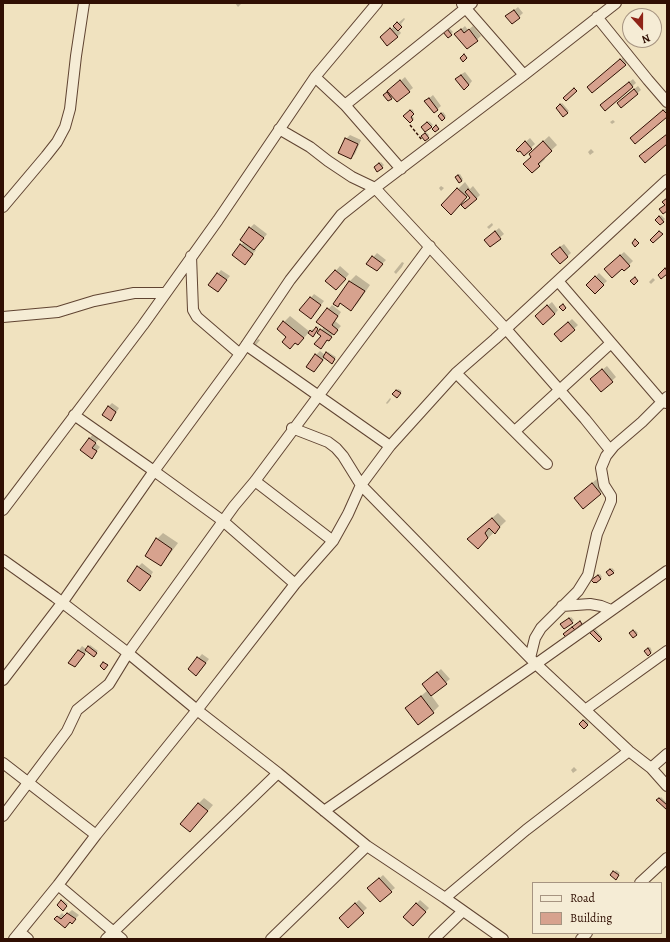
<!DOCTYPE html>
<style>
body{margin:0}
#map{position:relative;width:670px;height:942px;overflow:hidden;background:#f0e2bf;font-family:Alegreya,serif}
canvas{display:block}
.frame{position:absolute;inset:0;border:4px solid #300f03;pointer-events:none}
.legend{position:absolute;left:532px;top:882px;width:130px;height:52px;box-sizing:border-box;background:#f5ecd5;border:1px solid #a69481;margin:0;padding:5px 7px;list-style:none;font-size:12px;color:#300f03}
.legend li{display:flex;align-items:center;gap:8px;height:20px}
.legend b{width:20px;border:1px solid #a69481}
.north{position:absolute;left:622px;top:8px;width:40px;height:40px;box-sizing:border-box;background:#f5ecd5;border:1px solid #a69481;border-radius:50%;rotate:159deg;font-size:11px;font-weight:700;line-height:16px;text-align:center;color:#300f03}
.north::after{content:'';display:block;margin:auto;width:14px;height:18px;background:#8f2418;clip-path:polygon(50% 0,100% 100%,50% 72%,0 100%)}
</style>
<div id="map">
<canvas width="670" height="942"></canvas>
<div class="frame"></div>
<ul class="legend">
<li><b style="height:5px;background:#f5ecd5"></b>Road</li>
<li><b style="height:11px;background:#d7a28e"></b>Building</li>
</ul>
<div class="north">N</div>
</div>
<script>
const ctx = document.querySelector('canvas').getContext('2d');
ctx.lineJoin = 'round';
function fillPath(path, color) {
  ctx.fillStyle = color;
  ctx.fill(path, 'evenodd');
}
function toPath(rows) {
  const path = new Path2D();
  for (const r of rows) {
    path.moveTo(r[0], r[1]);
    for (let i = 2; i < r.length; i += 2) path.lineTo(r[i], r[i + 1]);
  }
  return path;
}
function trace(path, color, width, dash) {
  ctx.strokeStyle = color;
  ctx.lineWidth = width;
  ctx.lineCap = dash ? 'butt' : 'round';
  ctx.setLineDash(dash || []);
  ctx.stroke(path);
}
fillPath(toPath([
 [235,3,242,3,238,7],
 [518,7,523,13,512,23,511,13],
 [404,18,405,19,401,24,402,25,398,29,401,33,397,37,385,34],
 [465,26,468,30,473,26,481,36,467,48,456,34],
 [449,28,453,32,448,36,445,32],
 [627,54,631,59,625,65,588,87],
 [465,72,472,81,469,85,460,75],
 [405,77,413,88,409,91,393,96,389,100,385,95],
 [633,79,636,83,605,110,605,102],
 [638,86,641,90,622,106,622,99],
 [433,95,441,106,434,112,426,101],
 [562,103,569,111,563,116,557,108],
 [667,107,667,116,631,138,637,132],
 [412,109,414,112,411,115,414,118,410,122,405,116],
 [443,112,446,116,442,120,439,116],
 [613,120,615,122,612,124,610,122],
 [429,121,433,125,425,131,429,135,425,140,422,136,426,132,422,127],
 [350,135,361,140,355,154,351,158,346,139],
 [549,136,557,145,544,157,545,159,532,172,532,156,536,148],
 [530,138,535,144,524,154,520,149,517,150],
 [591,149,594,152,590,155,588,152],
 [381,162,384,165,382,167,377,165],
 [460,174,463,179,460,182,458,175],
 [465,182,470,189,473,186,480,195,476,199,471,197,469,195,451,213,442,205],
 [441,186,444,188,441,191,439,188],
 [661,215,665,219,660,224,656,220],
 [492,223,493,225,489,229,487,227],
 [254,224,267,234,255,249,256,250,249,259,241,245,244,242,250,228],
 [499,228,504,234,490,246,485,240],
 [564,244,571,253,560,263,556,250],
 [624,252,633,261,629,265,622,268,609,265],
 [377,253,386,260,380,266,368,263],
 [402,262,404,263,402,267,396,274,394,272],
 [340,266,349,274,340,285,327,281],
 [221,270,230,276,221,287,209,284],
 [599,273,607,281,595,292,588,285],
 [356,275,370,285,357,304,351,310,341,303,338,306,335,304,350,281],
 [653,278,655,280,651,284,649,282],
 [314,294,324,301,314,314,301,310],
 [552,302,558,310,555,314,540,312],
 [332,305,341,312,335,321,341,326,324,344,322,335,319,333,324,327,318,322],
 [290,316,310,332,312,329,314,331,318,326,319,327,314,334,309,332,304,338,287,337,284,322],
 [572,319,578,325,561,341,559,331],
 [258,339,260,340,256,345,254,344],
 [320,351,325,355,328,352,336,357,333,361,325,358,314,371,316,355],
 [607,366,616,377,601,391,595,376],
 [398,389,402,391,397,396,394,394],
 [390,398,391,399,389,402,387,404,386,403],
 [112,403,119,408,111,420,108,407],
 [93,434,99,439,95,443,100,447,92,457,81,449],
 [598,478,606,487,583,507,575,498],
 [498,513,506,521,484,542,474,533],
 [163,533,178,543,166,559,161,565,157,539],
 [142,563,153,572,144,586,138,567],
 [612,568,615,571,613,572,609,570],
 [600,574,602,577,596,582,594,578],
 [571,617,574,620,564,628,563,623],
 [594,627,602,637,599,640,590,631],
 [635,630,638,633,633,637,631,634],
 [90,645,98,651,94,655,87,651,78,662,70,662,82,646,86,649],
 [650,647,652,651,648,654,645,651],
 [202,654,209,659,200,671,189,669],
 [441,669,450,679,431,695,439,706,433,712,407,708,428,690,427,681],
 [585,719,589,723,584,728,580,724],
 [574,767,577,770,573,773,571,770],
 [661,797,667,803,667,808,658,800],
 [204,798,213,805,196,825,198,804],
 [616,870,620,873,616,878,611,875],
 [383,875,395,888,391,891,369,888],
 [63,900,68,904,63,910,58,905],
 [359,900,367,908,348,926,340,918],
 [420,900,429,908,413,925,404,917],
 [72,910,79,915,72,922,70,921,56,919,62,913,65,916]
]), '#0003');
const building = toPath([
 [514,10,520,18,512,24,505,16,514,10],
 [397,22,402,27,398,31,393,26,397,22],
 [390,28,398,37,387,46,380,37,390,28],
 [447,29,452,35,448,38,443,32,447,29],
 [461,29,464,33,469,29,478,41,467,49,454,34,461,29],
 [464,54,467,58,463,62,460,58,464,54],
 [620,59,626,65,592,93,587,87,620,59],
 [461,75,469,85,464,90,455,79,461,75],
 [400,80,410,92,397,102,387,91,400,80],
 [629,82,633,87,605,111,600,105,629,82],
 [574,88,577,91,566,101,563,98,574,88],
 [634,89,638,94,621,108,617,103,634,89],
 [387,92,392,99,388,101,383,95,387,92],
 [429,98,438,110,434,113,424,101,429,98],
 [560,104,568,113,563,117,556,108,560,104],
 [410,110,414,114,411,117,413,120,410,123,403,116,410,110],
 [663,110,667,114,667,117,635,144,630,138,663,110],
 [441,113,445,118,442,121,438,116,441,113],
 [427,122,432,127,425,132,421,127,427,122],
 [436,125,439,129,435,132,432,129,436,125],
 [425,133,429,138,425,141,421,136,425,133],
 [667,134,667,144,645,163,639,156,667,134],
 [345,138,358,144,351,159,338,153,345,138],
 [525,141,532,149,524,156,520,151,518,152,516,150,525,141],
 [543,141,552,151,538,164,540,166,532,173,523,164,531,157,529,154,543,141],
 [379,163,383,168,377,172,374,167,379,163],
 [458,175,462,181,459,183,455,177,458,175],
 [457,188,467,197,451,215,441,205,457,188],
 [468,189,477,199,465,209,461,205,470,198,465,192,468,189],
 [667,198,667,211,663,214,659,209,665,205,662,202,667,198],
 [659,216,664,222,660,225,655,220,659,216],
 [249,227,264,238,254,250,240,240,249,227],
 [495,231,501,239,490,247,484,240,495,231],
 [659,231,663,234,653,243,650,240,659,231],
 [635,239,639,243,635,247,632,243,635,239],
 [240,244,253,254,245,265,232,255,240,244],
 [560,247,568,257,560,264,551,254,560,247],
 [620,255,630,266,624,271,622,269,612,278,604,269,620,255],
 [372,256,383,264,377,271,366,264,372,256],
 [665,268,667,271,667,274,661,279,658,275,665,268],
 [335,270,346,279,336,290,325,281,335,270],
 [217,273,227,280,218,292,208,285,217,273],
 [595,276,604,285,595,294,586,285,595,276],
 [635,277,638,281,634,285,630,281,635,277],
 [349,281,365,291,351,311,340,303,338,307,333,304,349,281],
 [310,297,321,305,311,319,299,310,310,297],
 [563,304,566,308,563,311,559,307,563,304],
 [547,305,555,314,543,325,535,316,547,305],
 [327,308,338,316,332,325,338,330,334,335,316,322,327,308],
 [283,321,304,338,298,345,295,343,290,349,282,342,286,337,277,329,283,321],
 [568,322,575,330,561,342,554,334,568,322],
 [316,327,318,329,313,337,308,333,310,330,312,332,316,327],
 [320,329,332,337,329,341,327,340,321,349,314,344,321,336,317,333,320,329],
 [326,352,335,359,332,364,323,357,326,352],
 [315,354,323,360,314,372,306,367,315,354],
 [602,369,613,382,601,392,590,379,602,369],
 [396,390,401,393,397,398,392,394,396,390],
 [108,406,116,412,111,421,102,415,108,406],
 [89,438,96,443,92,448,97,451,92,459,80,450,89,438],
 [592,483,601,494,583,509,574,498,592,483],
 [492,518,500,527,495,534,489,528,485,533,488,538,478,549,467,539,492,518],
 [156,538,172,549,161,566,145,556,156,538],
 [137,566,151,576,140,591,127,581,137,566],
 [610,569,614,573,609,576,606,572,610,569],
 [598,575,601,579,596,583,595,582,594,583,591,580,598,575],
 [569,618,573,623,564,629,560,624,569,618],
 [580,621,582,624,575,630,572,627,580,621],
 [572,627,575,630,566,637,563,634,572,627],
 [591,628,602,639,599,642,588,631,591,628],
 [633,630,637,635,633,638,629,633,633,630],
 [88,646,97,653,94,657,85,650,88,646],
 [648,648,651,653,648,656,644,651,648,648],
 [78,650,85,654,75,667,68,663,78,650],
 [197,657,206,663,196,676,188,669,197,657],
 [103,662,108,665,104,670,100,666,103,662],
 [437,672,447,684,431,696,422,684,437,672],
 [421,696,434,713,418,725,405,708,421,696],
 [583,720,588,725,584,729,579,724,583,720],
 [659,798,667,805,667,810,656,800,659,798],
 [198,803,208,811,190,832,180,824,198,803],
 [613,871,619,875,616,880,610,875,613,871],
 [379,878,392,892,380,902,367,888,379,878],
 [61,900,67,906,63,911,57,905,61,900],
 [355,903,364,913,348,928,339,918,355,903],
 [416,903,426,912,413,926,403,917,416,903],
 [67,913,76,919,72,924,70,922,65,928,54,919,57,916,61,919,67,913]
]);
fillPath(building, '#d7a28e');
trace(building, '#300f03', 1);
const minor = toPath([
 [462,4,524,75],
 [597,17,648,80,667,102],
 [315,77,345,105,401,169],
 [345,105,472,3],
 [279,129,310,147,328,161,352,177,375,188,341,215,290,280,240,354,154,471,223,521,295,584],
 [667,180,495,339,456,373,390,446,361,485,536,664,629,751,651,768,667,786],
 [3,207,46,156,57,142,65,127,70,109,76,56,84,3],
 [191,256,193,310,197,317,240,354],
 [558,281,662,402,667,403],
 [3,317,58,312,94,301,134,293,165,293],
 [246,345,390,446],
 [456,373,547,464],
 [515,431,611,343],
 [610,450,585,419,506,329,375,188,524,75,616,3],
 [255,481,333,541],
 [3,510,143,325,218,220,315,77,377,3],
 [3,560,55,597,128,653,197,710,278,773,367,846,445,898,503,939],
 [562,606,590,604,601,606,611,610],
 [530,658,535,638,541,628,578,591,588,575,597,534,611,501,611,496,604,485,601,468,606,456,614,446,642,422,667,397],
 [3,680,62,603,154,471,74,415],
 [585,710,667,651],
 [3,763,96,835],
 [651,768,667,754],
 [324,811,536,664,667,571],
 [3,816,67,731,77,710,109,684,128,653,234,506,255,481,430,246],
 [640,883,667,858],
 [58,885,122,939],
 [445,898,526,830,629,751],
 [20,932,28,939],
 [14,939,58,885,96,835,197,710,295,584,333,541,348,514,361,485,343,456,336,448,328,442,292,428],
 [106,939,278,773],
 [271,939,367,846],
 [434,939,463,911],
 [581,939,587,933]
]);
trace(minor, '#604432', 12);
trace(toPath([
 [410,125,422,140]
]), '#300f03', 1.5, [3, 2]);
trace(minor, '#f5ecd5', 10);
</script>
